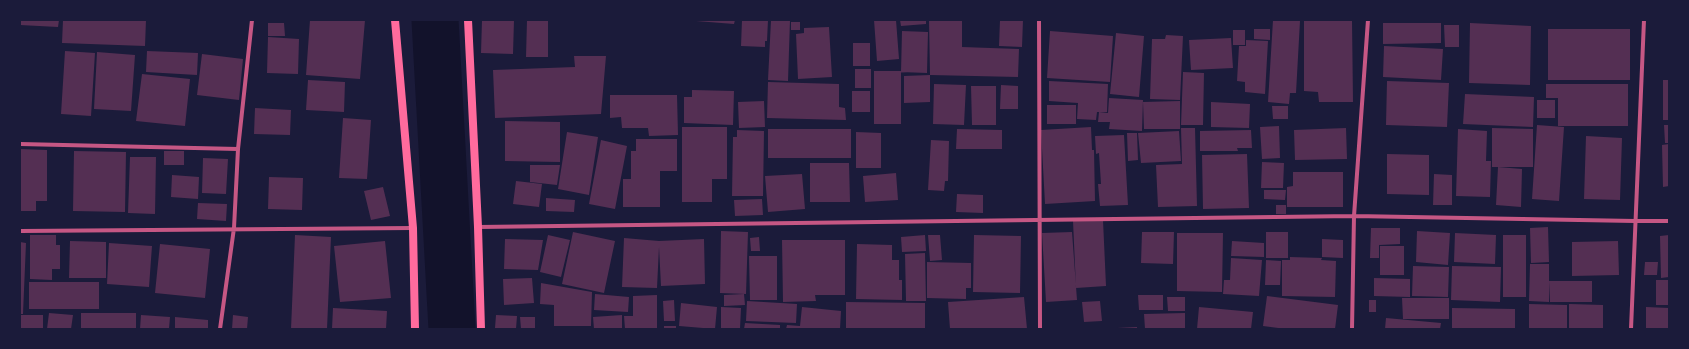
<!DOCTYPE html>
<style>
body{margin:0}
#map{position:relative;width:1689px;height:349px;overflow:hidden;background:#1b1b3a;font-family:"Times New Roman",serif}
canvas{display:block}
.frame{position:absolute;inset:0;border:21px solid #1b1b3a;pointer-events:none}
</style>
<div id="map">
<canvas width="1689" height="349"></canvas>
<div class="frame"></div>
</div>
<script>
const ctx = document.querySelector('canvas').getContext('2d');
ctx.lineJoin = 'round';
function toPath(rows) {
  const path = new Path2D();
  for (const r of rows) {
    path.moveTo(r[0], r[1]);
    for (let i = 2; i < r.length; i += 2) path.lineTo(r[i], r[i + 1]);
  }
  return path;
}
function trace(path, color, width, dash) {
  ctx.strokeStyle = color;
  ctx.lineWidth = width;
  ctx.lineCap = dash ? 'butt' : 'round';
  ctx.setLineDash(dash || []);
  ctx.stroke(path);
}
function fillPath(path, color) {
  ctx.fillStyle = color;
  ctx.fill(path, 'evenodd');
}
trace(toPath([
 [435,20,452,329]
]), '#12122b', 47);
fillPath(toPath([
 [20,20,59,20,58,27,20,25],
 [63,20,146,20,145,46,62,43],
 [310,20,365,20,360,79,306,75],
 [482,20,514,20,513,54,481,53],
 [527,20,548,20,548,57,526,57],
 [696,20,735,20,734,24,696,21],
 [742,20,768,20,767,41,765,41,765,47,741,46],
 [771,20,790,20,788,81,768,80],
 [874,20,896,20,899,59,877,61],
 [900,20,926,20,926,24,901,26],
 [929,20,962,20,962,47,1019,49,1018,77,930,75],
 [1000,20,1023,20,1022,47,999,46],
 [1273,20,1300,21,1296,93,1290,93,1289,104,1268,102],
 [1304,20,1352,20,1353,102,1319,102,1318,92,1304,91],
 [791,22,800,22,800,30,791,30],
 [268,23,284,23,285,36,268,36],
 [1383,23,1441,23,1441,43,1383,44],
 [1470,23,1531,26,1530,85,1469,83],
 [1444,25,1459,25,1459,47,1445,47],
 [829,27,832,77,798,79,796,34,804,33,804,28],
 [1254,29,1270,29,1270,40,1254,39],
 [1548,29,1630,29,1630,80,1548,80],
 [1233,30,1245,30,1245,45,1233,45],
 [902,31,928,32,927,73,901,72],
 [1050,31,1113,36,1110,82,1047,78],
 [1116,33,1144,36,1139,97,1110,94],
 [1166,35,1183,36,1180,100,1150,99,1152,39,1165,39],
 [268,37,299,39,298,74,267,73],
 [1231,38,1233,68,1191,70,1189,40],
 [1246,40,1268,41,1265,94,1245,92,1245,82,1237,81,1239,46,1246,46],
 [853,43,870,43,870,66,853,66],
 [1384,46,1443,49,1441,80,1383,77],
 [65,51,95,53,91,116,61,114],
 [147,51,198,53,197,75,146,72],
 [97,52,135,55,131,111,94,109],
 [202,54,243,59,239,100,197,95],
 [574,56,606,56,601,114,495,118,493,70,575,67],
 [855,69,871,69,871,88,855,88],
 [874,71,901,71,901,124,874,124],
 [1183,72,1204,73,1203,125,1181,125],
 [142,74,190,79,185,126,136,121],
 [930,75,930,102,904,103,904,76],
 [308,80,345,82,344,112,306,110],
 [1663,80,1669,80,1669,120,1663,120],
 [1049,81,1108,84,1107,112,1097,112,1096,120,1077,119,1078,103,1049,101],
 [1387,81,1449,83,1447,127,1386,125],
 [768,82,839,84,839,107,845,108,846,120,767,118],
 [934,84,966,85,964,125,933,124],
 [1546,84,1628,84,1628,126,1558,126,1558,98,1546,98],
 [1001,85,1018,86,1018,109,1000,109],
 [971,86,996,86,996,125,972,125],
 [692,90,734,91,733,125,684,123,684,97,692,97],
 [852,91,870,91,870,112,852,112],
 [1465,94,1534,97,1533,127,1463,124],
 [610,95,677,95,678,135,649,136,648,128,622,128,621,117,610,118],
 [1109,98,1143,100,1142,131,1109,129,1110,122,1098,122,1099,112,1108,113],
 [1537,100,1555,100,1555,118,1537,118],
 [764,101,765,127,739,128,738,102],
 [1180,101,1180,129,1144,129,1143,102],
 [1211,102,1250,104,1249,128,1211,127],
 [1047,105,1076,105,1076,124,1047,124],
 [1272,106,1288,106,1288,119,1273,119],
 [255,108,291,110,290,135,254,134],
 [343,118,371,120,367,179,339,178],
 [505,121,560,122,560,162,505,161],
 [1537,125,1564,127,1559,201,1532,199],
 [1664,125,1669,125,1669,143,1665,143],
 [1279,126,1280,158,1262,159,1260,127],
 [682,127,727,127,727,179,712,179,712,202,682,202],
 [1091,127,1092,150,1094,150,1095,201,1045,204,1041,130],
 [1181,128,1195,128,1197,206,1158,207,1156,165,1182,164],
 [1346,128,1347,159,1295,160,1294,130],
 [1492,128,1533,129,1533,167,1492,167],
 [768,129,851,129,851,158,768,158],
 [957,129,1002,130,1002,149,956,149],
 [1458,129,1487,131,1486,161,1491,161,1490,197,1456,196],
 [737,130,764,131,763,196,732,196,733,137,737,137],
 [1251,130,1252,148,1237,148,1238,151,1200,151,1200,131],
 [1179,131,1181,161,1141,163,1138,133],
 [567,132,598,137,589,195,558,189],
 [856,132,881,133,881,168,856,168],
 [1127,133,1137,133,1138,160,1128,161],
 [1124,135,1128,205,1100,206,1098,184,1101,184,1099,153,1096,154,1095,136],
 [1586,136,1622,138,1620,200,1584,199],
 [636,139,677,139,677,171,660,171,660,207,623,207,623,179,631,179,631,151,636,151],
 [601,140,627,146,615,209,589,204],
 [931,140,949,141,948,181,945,181,944,191,928,190],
 [1669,144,1669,186,1663,187,1662,145],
 [20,149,47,150,47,201,36,201,36,211,20,211],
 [74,151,126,152,125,212,73,211],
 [164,151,184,151,184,165,164,165],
 [1247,154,1249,208,1203,209,1202,155],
 [1387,154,1429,155,1429,195,1387,194],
 [130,157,156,157,155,214,128,213],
 [203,158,228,159,226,194,202,193],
 [1262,162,1284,163,1283,188,1261,188],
 [810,163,849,163,850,202,810,202],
 [530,165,560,165,557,185,530,182],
 [1498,167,1522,169,1521,207,1496,205],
 [1293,172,1343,172,1343,207,1287,207,1287,187,1293,186],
 [896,173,898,200,865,202,863,176],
 [802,174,805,209,768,212,765,176],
 [1434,174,1452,175,1452,205,1433,205],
 [172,175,199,177,198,199,171,197],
 [269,177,303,178,302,210,268,209],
 [516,181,542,184,539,207,513,204],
 [383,187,390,216,371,220,364,191],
 [1264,190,1286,190,1285,200,1264,199],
 [957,194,983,195,983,213,956,212],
 [546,198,575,200,574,212,546,211],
 [762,199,763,215,735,216,734,200],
 [198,203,227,204,226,221,197,219],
 [1276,205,1286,205,1286,214,1276,214],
 [1103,220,1106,286,1076,288,1073,221],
 [1548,227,1549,262,1531,263,1530,228],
 [1371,228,1400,228,1400,244,1379,245,1379,258,1370,258],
 [721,231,748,232,746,294,720,293],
 [1417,231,1450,233,1448,265,1416,262],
 [573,232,615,241,604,293,562,284],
 [1072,232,1077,300,1046,302,1042,233],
 [1142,232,1174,232,1173,264,1141,263],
 [1266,232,1288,232,1288,258,1266,258],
 [1177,233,1223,233,1222,292,1177,291],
 [1455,233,1496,235,1495,264,1454,262],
 [30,235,56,235,56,245,60,245,60,269,52,269,52,280,30,279],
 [295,235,331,237,327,329,291,329],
 [548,235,570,240,561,277,540,272],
 [925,235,926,251,902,252,901,237],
 [928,235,940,235,942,260,930,261],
 [974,235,1021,236,1020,293,973,292],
 [1503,235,1526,235,1526,297,1503,297],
 [1669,235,1669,277,1661,278,1660,236],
 [759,237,760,251,751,251,750,238],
 [624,238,659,241,704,239,705,284,661,286,659,247,657,288,622,287],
 [505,239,543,240,538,270,504,269],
 [1322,239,1343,240,1343,258,1322,257],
 [782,240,845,240,845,295,815,295,816,301,783,302],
 [70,241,106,242,106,278,69,278],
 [385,241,391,298,340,302,334,246],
 [1232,241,1264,243,1264,257,1231,256],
 [1618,241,1619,275,1572,276,1572,242],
 [20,242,26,243,23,314,20,314],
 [109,243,152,246,149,287,107,284],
 [160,244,210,249,205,298,155,293],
 [857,244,892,245,892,260,899,260,899,280,902,280,902,300,856,299],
 [1380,246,1404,246,1404,275,1380,275],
 [925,253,926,301,906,301,905,254],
 [749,256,777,256,777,300,750,300],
 [1290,257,1322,258,1321,260,1336,261,1335,297,1282,296,1282,260,1290,260],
 [1231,258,1262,260,1259,296,1223,294,1224,280,1230,280],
 [1266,260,1281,261,1280,285,1265,285],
 [927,262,971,263,971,288,966,288,966,299,927,298],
 [1645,262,1658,262,1657,275,1644,275],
 [1530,264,1549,264,1549,302,1529,301],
 [1413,266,1449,267,1448,297,1412,296],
 [1452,266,1501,267,1500,302,1451,300],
 [532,278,534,303,504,305,503,279],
 [1374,278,1410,279,1410,297,1374,296],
 [1656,280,1669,280,1669,305,1656,305],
 [1549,281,1592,281,1592,302,1550,302],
 [29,282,99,282,99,309,29,309],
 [541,283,592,292,591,326,554,326,554,305,540,304],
 [595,294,629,297,628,312,594,310],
 [744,294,745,305,724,306,724,295],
 [657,295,657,329,625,329,624,316,633,316,633,296],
 [1138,295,1163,295,1163,310,1139,310],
 [1267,296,1338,305,1335,329,1286,329,1263,326],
 [1024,297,1027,329,950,329,948,302],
 [1167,297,1185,297,1185,311,1168,311],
 [1402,298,1449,298,1449,319,1403,319],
 [674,300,675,321,664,321,663,301],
 [1369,300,1376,300,1376,312,1369,312],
 [747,301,797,304,796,323,746,321],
 [1100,301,1102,321,1084,322,1082,302],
 [846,302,925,303,925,329,846,329],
 [681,303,717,307,715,329,679,326],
 [1529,304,1567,305,1567,329,1529,329],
 [1569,304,1603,305,1603,329,1569,329],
 [721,307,741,308,740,329,721,329],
 [802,307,841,311,840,329,786,329,787,325,800,326],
 [1199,307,1253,312,1251,329,1197,329],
 [1646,307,1669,308,1669,329,1646,329],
 [333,308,387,311,386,329,332,329],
 [1452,308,1515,309,1515,329,1452,329],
 [49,313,73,315,71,329,47,329],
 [81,313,136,313,136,329,81,329],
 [1185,313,1185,329,1145,329,1144,314],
 [20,315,43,315,43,329,20,329],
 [141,315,170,317,169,329,140,329],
 [233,315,248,317,247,329,232,329],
 [496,315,517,316,516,329,495,328],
 [622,315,622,329,594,329,593,317],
 [175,317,208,320,208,329,175,329],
 [520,317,535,317,535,329,521,329],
 [1386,318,1441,323,1440,329,1385,329],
 [745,323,780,325,780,329,744,329],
 [664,326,676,326,676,329,664,329],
 [1137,327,1137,329,1117,329,1117,328]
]), '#542f53');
trace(toPath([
 [1039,20,1040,329],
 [20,144,238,149],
 [478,227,1354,216,1635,221,1669,221],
 [20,231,413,228],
 [220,329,234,228,238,149,252,20],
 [1352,329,1354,216,1368,20],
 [1631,329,1644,20]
]), '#c65784', 4);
trace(toPath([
 [395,20,413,228,415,329],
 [468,20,478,227,481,329]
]), '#ff6b9d', 8);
</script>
